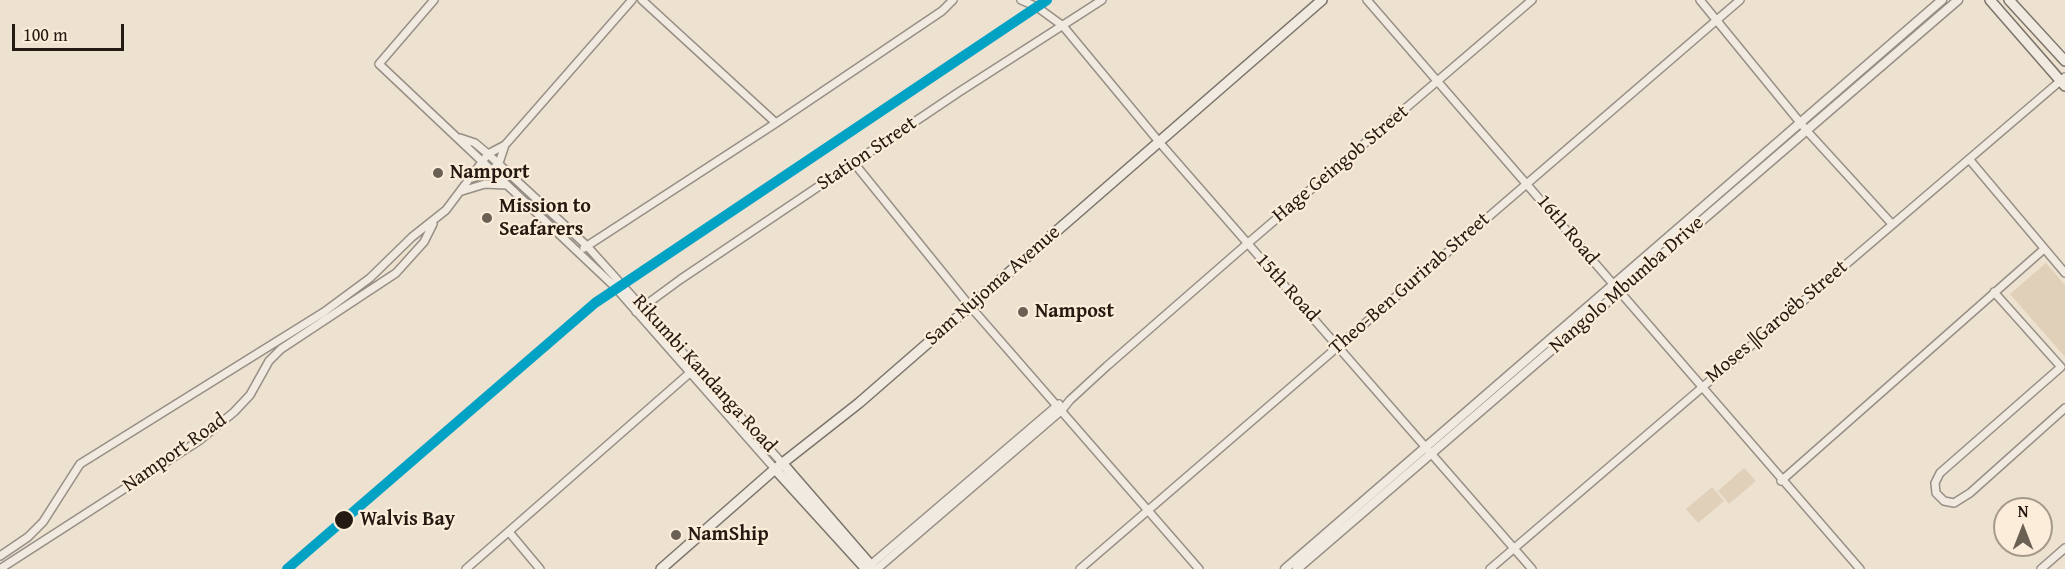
<!DOCTYPE html>
<meta charset="utf-8">
<style>
body{margin:0}
#map{position:relative;width:2065px;height:569px;overflow:hidden;background:#ede1d0;font-family:"Gentium Book Plus",serif}
canvas{display:block}
.north{position:absolute;left:1993px;top:497px;width:60px;height:60px;box-sizing:border-box;background:#fbedd9;border:2px solid #a59989;border-radius:50%;rotate:0deg;font-size:16px;font-weight:700;line-height:24px;text-align:center;color:#241a11}
.north::after{content:'';display:block;margin:auto;width:21px;height:27px;background:#6a6054;clip-path:polygon(50% 0,100% 100%,50% 72%,0 100%)}
.scale{position:absolute;left:12px;top:24px;width:112px;height:27px;box-sizing:border-box;border:3px solid #241a11;border-top:0;padding-left:8px;font-size:18px;line-height:21px;white-space:nowrap;color:#241a11;-webkit-text-stroke:4px #fbedd9;paint-order:stroke}
</style>
<div id="map">
<canvas width="2065" height="569"></canvas>
<div class="north">N</div>
<div class="scale">100 m</div>
</div>
<script>
const ctx = document.querySelector('canvas').getContext('2d');
ctx.lineJoin = 'round';
function fillPath(path, color) {
  ctx.fillStyle = color;
  ctx.fill(path, 'evenodd');
}
function toPath(rows) {
  const path = new Path2D();
  for (const r of rows) {
    path.moveTo(r[0], r[1]);
    for (let i = 2; i < r.length; i += 2) path.lineTo(r[i], r[i + 1]);
  }
  return path;
}
function trace(path, color, width, dash) {
  ctx.strokeStyle = color;
  ctx.lineWidth = width;
  ctx.lineCap = dash ? 'butt' : 'round';
  ctx.setLineDash(dash || []);
  ctx.stroke(path);
}
function drawText(font, color, halo, rows, align = 'center') {
  ctx.font = font + ' "Gentium Book Plus",serif';
  ctx.lineWidth = 4.5;
  ctx.setLineDash([]);
  ctx.textBaseline = 'middle';
  ctx.strokeStyle = halo;
  ctx.fillStyle = color;
  for (const [text, x, y, turn = 0] of rows) {
    ctx.save();
    ctx.translate(x, y);
    ctx.rotate((+turn || 0) * Math.PI / 180);
    ctx.textAlign = isNaN(turn) ? turn : align;
    if (halo) ctx.strokeText(text, 0, 0);
    ctx.fillText(text, 0, 0);
    ctx.restore();
  }
}
fillPath(toPath([
 [2046,263,2065,285,2065,357,2010,294],
 [1744,468,1756,481,1729,504,1718,491],
 [1712,487,1724,501,1698,523,1686,509]
]), '#e0d0b9');
const minor = toPath([
 [434,0,379,64,614,286,775,469],
 [642,0,776,123],
 [1021,0,1037,7,1063,26,1160,143,1532,569],
 [1367,0,1860,569],
 [1700,0,1807,131,1892,224],
 [460,138,475,143,488,154,587,246,783,464],
 [1969,159,2065,273],
 [854,163,969,305,1199,569],
 [472,178,491,171,499,163,505,145],
 [462,191,485,184,506,185],
 [584,248,776,123,942,11,953,0],
 [1994,292,2061,367,1940,473,1935,483,1936,493,1944,501,1954,503,1970,493,2065,408],
 [636,312,681,279,959,92,1102,0],
 [1781,481,2044,249],
 [509,532,540,569],
 [0,556,28,537,43,522,80,464,324,312,370,278,412,237,446,210,488,154,505,145,632,0],
 [867,568,1059,404],
 [0,569,200,440,234,412,250,395,269,361,281,349,396,273,424,242,433,224],
 [466,569,692,371],
 [877,569,1062,410,1070,400,1107,366,1247,244,1532,0],
 [1080,569,1740,0],
 [1490,569,2065,77],
 [2041,569,2065,548]
]);
const tertiary = toPath([
 [1285,569,1942,0],
 [1297,569,1958,0]
]);
const secondary = toPath([
 [1990,0,2065,86],
 [2009,0,2065,61],
 [783,464,874,569],
 [775,469,866,569],
 [661,569,775,469,859,403,1322,0]
]);
trace(minor, '#978f85', 10);
trace(tertiary, '#978f85', 11);
trace(secondary, '#7b746a', 12);
trace(minor, '#f0eae1', 7);
trace(tertiary, '#f0eae1', 8);
trace(secondary, '#f0eae1', 9);
trace(toPath([
 [287,569,344,520]
]), '#a8a39b', 2, [10, 10]);
trace(toPath([
 [287,569,595,303,1047,0]
]), '#02a2c5', 10);
for (const [x, y, r, color] of [
 [438,173,6,"#6a6054"],
 [487,218,6,"#6a6054"],
 [1023,312,6,"#6a6054"],
 [344,520,10,"#241a11"],
 [676,535,6,"#6a6054"]
]) {
  const dot = new Path2D();
  dot.arc(x, y, r, 0, 2 * Math.PI);
  ctx.fillStyle = color;
  ctx.fill(dot);
  trace(dot, '#fbedd9', 2);
}
drawText('20px', '#241a11', '#fbedd9', [
 ["Station Street",867,154,-34],
 ["Hage Geingob Street",1341,164,-40],
 ["16th Road",1567,230,50],
 ["Theo-Ben Gurirab Street",1410,284,-41],
 ["Nangolo Mbumba Drive",1627,285,-41],
 ["Sam Nujoma Avenue",993,286,-41],
 ["15th Road",1287,288,48],
 ["Moses ǁGaroëb Street",1777,322,-40],
 ["Rikumbi Kandanga Road",704,374,48],
 ["Namport Road",175,453,-35]
]);
drawText('bold 20px', '#241a11', '#fbedd9', [
 ["Namport",450,173],
 ["Mission to",499,207],
 ["Seafarers",499,230],
 ["Nampost",1035,312],
 ["NamShip",688,535]
], 'left');
drawText('bold 20px', '#241a11', '#fbedd9', [
 ["Walvis Bay",360,520]
], 'left');
</script>
